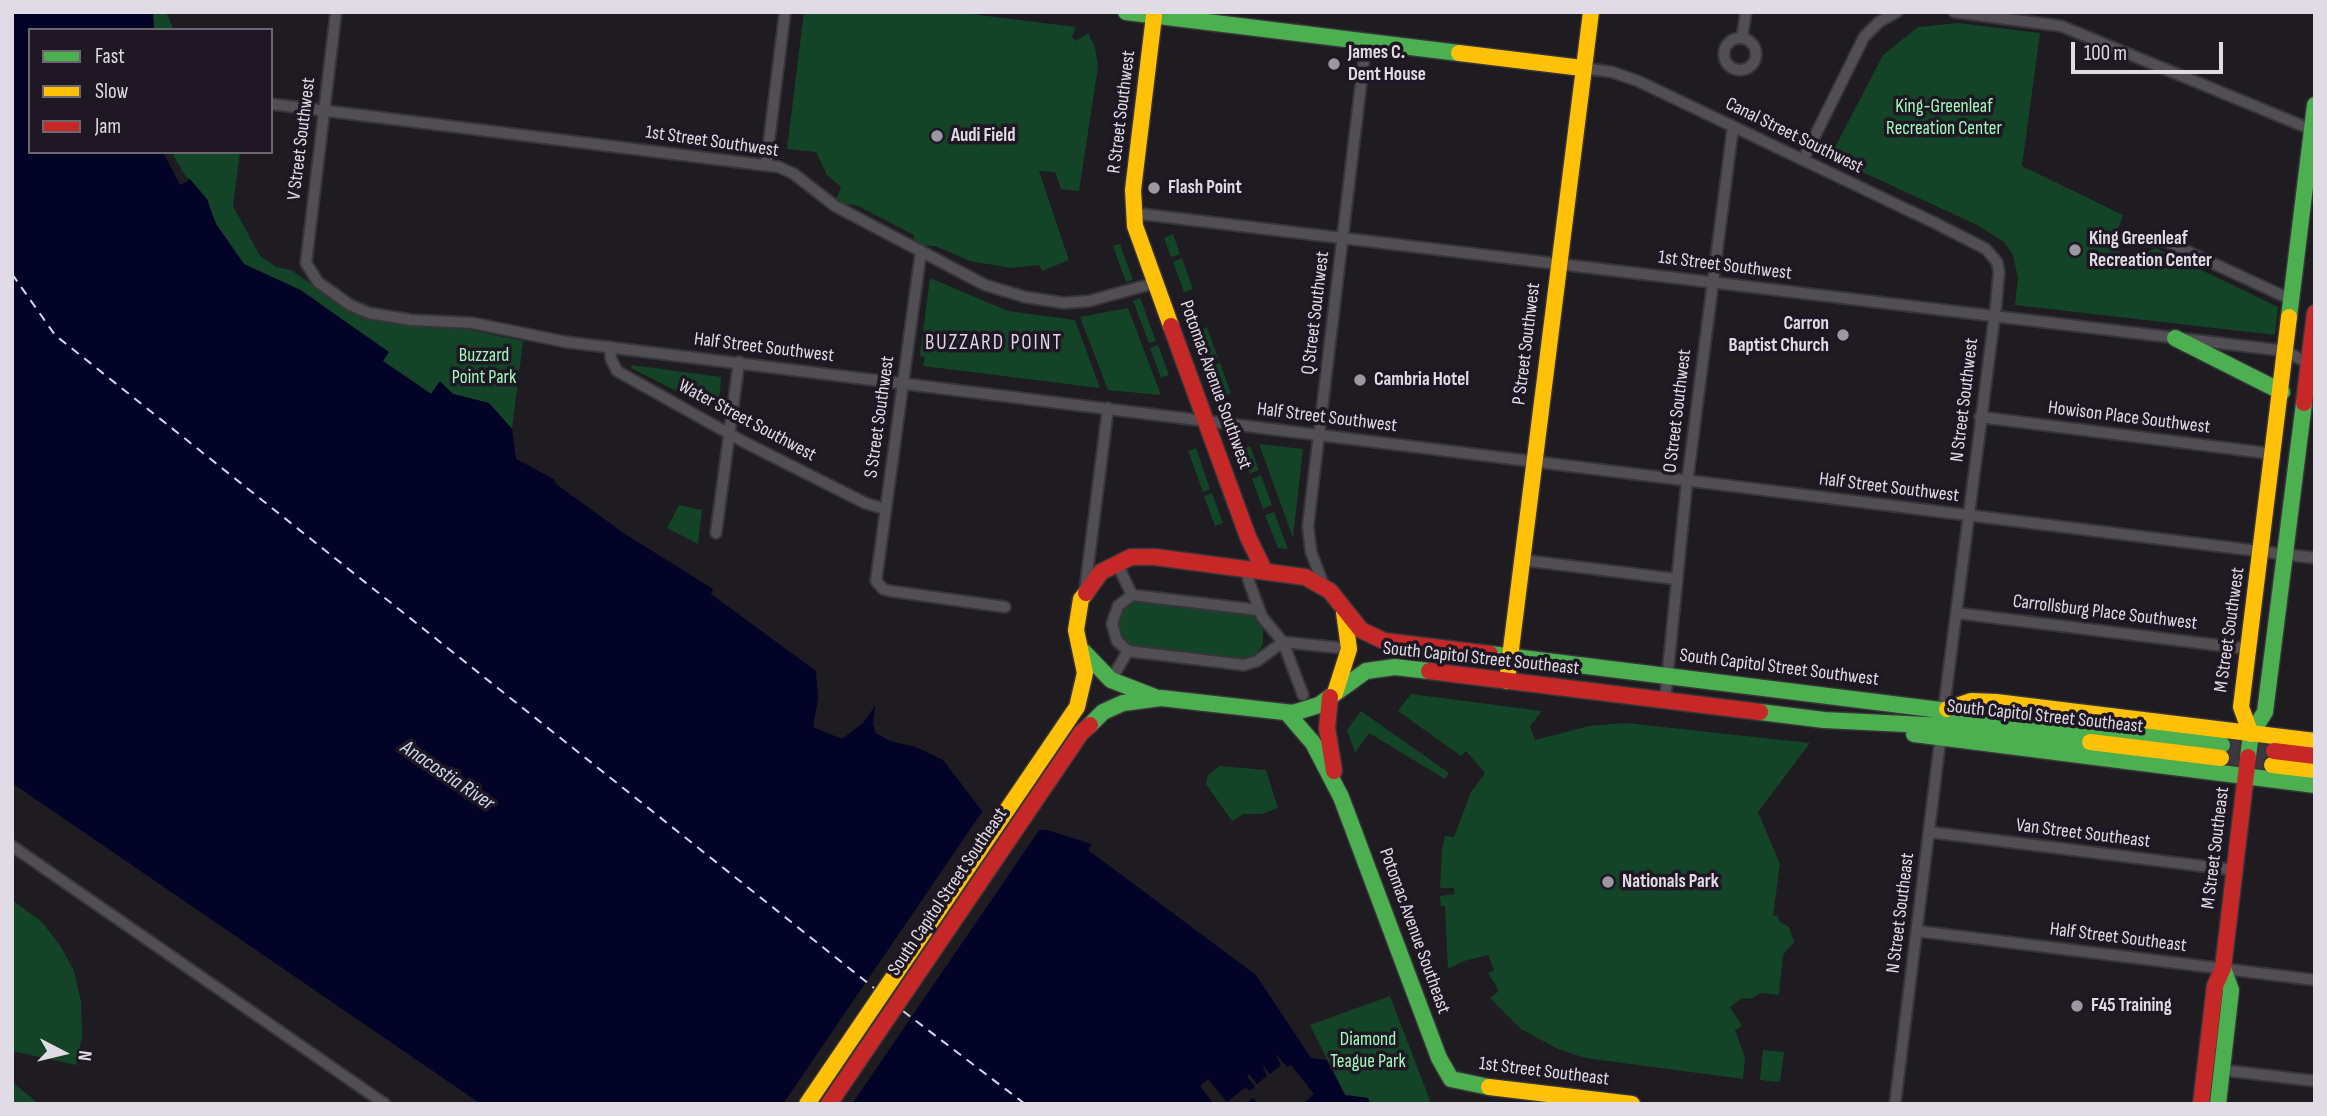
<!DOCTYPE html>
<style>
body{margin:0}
#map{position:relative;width:2327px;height:1116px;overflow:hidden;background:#1e1b21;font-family:"Sofia Sans Condensed",sans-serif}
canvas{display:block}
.frame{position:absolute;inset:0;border:14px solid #e0dbe4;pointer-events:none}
.legend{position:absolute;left:28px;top:28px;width:245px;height:126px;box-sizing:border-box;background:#1f1824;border:2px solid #6c6671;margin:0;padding:9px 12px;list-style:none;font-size:21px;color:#e0dbe4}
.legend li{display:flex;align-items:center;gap:14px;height:35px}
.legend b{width:35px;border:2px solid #6c6671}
.north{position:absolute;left:28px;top:1018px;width:70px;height:70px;-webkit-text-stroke:5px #1f1824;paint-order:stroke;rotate:97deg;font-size:19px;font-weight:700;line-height:28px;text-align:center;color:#e0dbe4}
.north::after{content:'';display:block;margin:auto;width:24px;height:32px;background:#e0dbe4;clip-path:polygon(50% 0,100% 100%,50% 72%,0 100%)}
.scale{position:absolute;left:2071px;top:42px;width:152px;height:32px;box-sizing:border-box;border:4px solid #e0dbe4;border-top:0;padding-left:9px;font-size:21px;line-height:24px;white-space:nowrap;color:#e0dbe4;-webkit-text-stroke:5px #1f1824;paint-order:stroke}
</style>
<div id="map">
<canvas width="2327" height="1116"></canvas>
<div class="frame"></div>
<ul class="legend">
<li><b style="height:9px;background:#4caf50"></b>Fast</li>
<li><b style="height:9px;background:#ffc107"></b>Slow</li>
<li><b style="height:9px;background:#c62828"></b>Jam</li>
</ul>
<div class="north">N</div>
<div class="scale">100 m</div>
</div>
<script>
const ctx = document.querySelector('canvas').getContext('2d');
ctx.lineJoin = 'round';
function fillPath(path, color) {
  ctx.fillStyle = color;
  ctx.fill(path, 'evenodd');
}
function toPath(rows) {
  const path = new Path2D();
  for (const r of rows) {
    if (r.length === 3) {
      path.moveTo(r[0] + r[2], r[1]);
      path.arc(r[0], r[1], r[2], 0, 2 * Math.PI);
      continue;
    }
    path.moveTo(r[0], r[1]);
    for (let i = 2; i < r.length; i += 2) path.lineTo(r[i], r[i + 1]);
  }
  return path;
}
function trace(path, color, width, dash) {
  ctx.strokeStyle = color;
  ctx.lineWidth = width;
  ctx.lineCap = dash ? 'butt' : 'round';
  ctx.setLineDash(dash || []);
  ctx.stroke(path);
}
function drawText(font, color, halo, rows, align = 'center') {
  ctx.font = font + ' "Sofia Sans Condensed",sans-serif';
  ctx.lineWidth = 7;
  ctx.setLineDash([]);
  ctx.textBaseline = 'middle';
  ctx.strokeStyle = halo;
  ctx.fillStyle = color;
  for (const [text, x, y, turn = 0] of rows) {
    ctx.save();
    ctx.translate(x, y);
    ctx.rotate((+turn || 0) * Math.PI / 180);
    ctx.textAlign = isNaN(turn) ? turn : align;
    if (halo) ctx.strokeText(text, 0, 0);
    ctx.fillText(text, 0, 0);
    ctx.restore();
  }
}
fillPath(toPath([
 [153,12,166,12,174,30,154,30],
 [804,12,955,12,1076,27,1072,37,1076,41,1088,33,1095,47,1098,67,1079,191,1061,189,1055,172,1039,171,1069,260,1042,271,1039,265,1011,268,970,261,935,246,913,245,914,235,856,205,835,203,841,187,827,175,816,152,787,149],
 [1958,23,2040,33,2022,166,2123,215,2114,240,2121,255,2135,258,2156,248,2278,307,2275,335,2015,305,2018,278,2013,255,2004,242,1977,225,1830,157,1883,55,1918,27],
 [171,152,240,152,233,206,260,256,276,267,291,270,353,313,406,326,471,330,523,341,512,429,489,403,453,394,440,382,431,394,383,361,388,352,301,290,244,264,216,224,206,202,178,166],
 [1173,234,1180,254,1171,257,1164,238],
 [1120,244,1133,280,1126,282,1113,246],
 [1182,258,1193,289,1184,292,1173,262],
 [930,278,1008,311,1075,320,1100,388,923,366,925,357,920,356],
 [1140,298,1156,341,1149,343,1133,301],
 [1128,308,1161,395,1108,390,1080,317],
 [1207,327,1218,358,1209,361,1198,331],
 [1158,345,1169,375,1161,378,1150,348],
 [1220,363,1231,393,1222,396,1211,366],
 [632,365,721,377,719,407,714,410,631,368],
 [1259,444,1303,449,1293,538],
 [1250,446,1259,470,1250,474,1241,449],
 [1196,448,1210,489,1203,492,1188,451],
 [1261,475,1272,505,1263,509,1252,479],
 [1212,493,1223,523,1215,526,1204,496],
 [679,505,702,510,698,544,667,528],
 [1274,512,1288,549,1278,548,1265,515],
 [1136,599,1251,614,1263,627,1263,645,1254,656,1242,660,1134,647,1123,642,1115,626,1124,605],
 [1411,694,1542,711,1530,726,1535,740,1589,726,1626,723,1810,743,1758,812,1780,864,1773,916,1777,915,1780,922,1789,927,1794,942,1783,955,1779,995,1761,993,1750,999,1742,998,1730,1007,1742,1026,1735,1030,1745,1057,1743,1079,1585,1058,1558,1049,1521,1029,1490,998,1499,991,1488,973,1494,970,1488,955,1464,961,1448,969,1445,906,1441,906,1440,896,1455,894,1454,888,1440,888,1442,849,1445,836,1454,837,1471,792,1485,773,1466,751,1461,756,1398,711],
 [1361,711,1449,773,1445,779,1369,733,1355,753,1347,730],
 [1220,766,1266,770,1278,808,1262,814,1243,814,1232,821,1206,784,1208,775],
 [12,900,42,922,61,947,74,971,81,1002,82,1036,76,1065,12,1051],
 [1390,996,1431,1103,1370,1104,1368,1098,1345,1095,1310,1025],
 [1763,1050,1784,1052,1780,1082,1760,1080],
 [12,1082,39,1104,12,1104]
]), '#134427');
fillPath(toPath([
 [12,12,153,12,154,30,30,30,30,152,171,152,187,180,190,179,207,199,216,224,244,264,300,290,389,352,383,361,431,394,440,381,453,394,489,403,512,429,516,459,554,479,556,484,625,534,713,589,711,594,816,671,818,699,813,727,842,739,863,723,875,706,873,724,876,733,890,741,916,747,943,760,995,828,1047,830,1092,844,1088,850,1256,975,1311,1058,1327,1060,1345,1095,1368,1098,1370,1104,481,1104,12,783]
]), '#030227');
fillPath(toPath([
 [163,152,171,152,188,181,180,185],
 [984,809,1001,828,1042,826,852,1104,783,1104],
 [1275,1053,1287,1067,1291,1065,1314,1094,1303,1104,1258,1104,1253,1098,1246,1104,1214,1104,1200,1086,1208,1079,1227,1102,1246,1087,1249,1091,1255,1087,1247,1076,1249,1074,1257,1084,1267,1076,1262,1064,1270,1074,1281,1065]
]), '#1e1b21');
trace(toPath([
 [12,274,55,335,874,988],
 [903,1011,1025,1104]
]), '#ccdbee', 2, [9, 7]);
trace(toPath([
 [2222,745,2274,751],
 [2221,758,2272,765]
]), '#3b383e', 18, [18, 9]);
const street = toPath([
 [336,12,306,263,318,282,350,305,369,313,411,320,473,323,566,342,2315,558],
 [1954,12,2061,26,2315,131],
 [1740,54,16],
 [1742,38,1746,12],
 [1582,68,1612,72,1638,81,1935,223,1986,249,1997,262,1999,272,1996,305,1943,715],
 [271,104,779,167,794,174,835,206,932,257,985,285,1025,297,1064,303,1089,301,1155,283],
 [1803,160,1864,37,1879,22,1897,12],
 [766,165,785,12],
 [1133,213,2286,351,2309,364],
 [2131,240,2165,241,2292,300],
 [921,251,876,581,883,589,890,591,1005,607],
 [610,347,611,359,617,371,744,442,865,503,885,509],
 [1980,417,2274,454],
 [716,533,739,362],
 [1522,560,1676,579],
 [1121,572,1132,595],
 [1248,579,1262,617,1283,642,1303,695],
 [1324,586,1311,552,1308,526,1366,42],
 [1085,590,1108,408],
 [1258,610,1132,595,1118,606,1112,624,1117,641,1128,651,1244,665,1257,661,1283,642,1341,648],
 [1956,613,2249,649],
 [1115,673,1128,651],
 [1665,700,1686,491,1733,127],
 [1929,832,2234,870],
 [12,846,385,1104],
 [1917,931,2315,980],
 [2222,1070,2315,1081],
 [1895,1104,1941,734]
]);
const fast = toPath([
 [1126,12,1459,53],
 [2289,317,2315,105],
 [2175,338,2282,392],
 [1083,651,1111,680,1155,697],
 [1490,654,2222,745],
 [1760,712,1824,720,1967,727,2090,742],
 [1288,714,1313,743,1341,797,1439,1058,1451,1079,1489,1087],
 [1090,725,1103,712,1123,703,1161,698,1293,713,1319,705,1366,671,1395,667,1429,671],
 [1914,734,2315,785],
 [2248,757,2251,734,2265,712,2304,403],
 [2218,1104,2231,990,2223,968]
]);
const slow = toPath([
 [1154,16,1133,190,1135,226,1171,326],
 [1459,53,1582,68],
 [1507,681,1591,12],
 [1335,693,1349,649,1344,612],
 [1947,709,1971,701,1996,702,2315,741],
 [2251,734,2241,707,2289,317],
 [2090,742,2221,758],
 [2272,765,2315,770],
 [1489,1087,1632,1104],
 [807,1104,1077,707,1085,673,1076,630,1081,599,1086,593]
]);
const jam = toPath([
 [1171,326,1248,537,1264,570],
 [2304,403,2315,313],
 [1086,593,1101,572,1131,557,1155,557,1305,577,1330,591,1361,630,1384,641,1490,654],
 [1429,671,1760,712],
 [1330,697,1327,728,1334,771],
 [2274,751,2315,756],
 [829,1104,1081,733,1090,725],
 [2201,1104,2215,986,2223,968,2248,757]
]);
trace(street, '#373539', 14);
trace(fast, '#373539', 19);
trace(slow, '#373539', 19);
trace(jam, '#373539', 19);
trace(street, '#524f54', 10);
trace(fast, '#4caf50', 16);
trace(slow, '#ffc107', 16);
trace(jam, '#c62828', 16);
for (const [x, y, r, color] of [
 [1334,64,7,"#9c98a0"],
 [937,136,7,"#9c98a0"],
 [1154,188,7,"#9c98a0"],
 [2075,250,7,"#9c98a0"],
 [1843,335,7,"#9c98a0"],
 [1360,380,7,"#9c98a0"],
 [1608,882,7,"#9c98a0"],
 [2077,1006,7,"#9c98a0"]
]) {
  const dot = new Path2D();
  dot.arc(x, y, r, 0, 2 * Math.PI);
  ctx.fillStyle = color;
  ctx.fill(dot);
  trace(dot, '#1f1824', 2.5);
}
drawText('bold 19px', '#e0dbe4', '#1f1824', [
 ["James C.",1348,53],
 ["Dent House",1348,75],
 ["Audi Field",951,136],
 ["Flash Point",1168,188],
 ["King Greenleaf",2089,239],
 ["Recreation Center",2089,261],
 ["Carron",1829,324,"right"],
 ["Baptist Church",1829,346,"right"],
 ["Cambria Hotel",1374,380],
 ["Nationals Park",1622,882],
 ["F45 Training",2091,1006]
], 'left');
drawText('19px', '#a0fcbc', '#1f1824', [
 ["King-Greenleaf",1944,107],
 ["Recreation Center",1944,129],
 ["Buzzard",484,356],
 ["Point Park",484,378],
 ["Diamond",1368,1040],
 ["Teague Park",1368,1062]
]);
drawText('19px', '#e0dbe4', '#1f1824', [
 ["R Street Southwest",1122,112,-83],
 ["Canal Street Southwest",1794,136,26],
 ["V Street Southwest",302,139,-83],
 ["1st Street Southwest",712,142,8],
 ["1st Street Southwest",1725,266,7],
 ["Q Street Southwest",1316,313,-83],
 ["P Street Southwest",1527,344,-83],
 ["Half Street Southwest",764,348,7],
 ["Potomac Avenue Southwest",1215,385,70],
 ["N Street Southwest",1965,400,-83],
 ["O Street Southwest",1678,411,-83],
 ["S Street Southwest",880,417,-82],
 ["Half Street Southwest",1327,418,7],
 ["Howison Place Southwest",2129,418,7],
 ["Water Street Southwest",747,421,28],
 ["Half Street Southwest",1889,488,7],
 ["Carrollsburg Place Southwest",2105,613,7],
 ["M Street Southwest",2230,630,-82],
 ["South Capitol Street Southeast",1481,659,6],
 ["South Capitol Street Southwest",1779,668,7],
 ["South Capitol Street Southeast",2045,717,6],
 ["Van Street Southeast",2083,834,7],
 ["M Street Southeast",2216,848,-83],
 ["South Capitol Street Southeast",948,892,-56],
 ["N Street Southeast",1901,913,-83],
 ["Potomac Avenue Southeast",1414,931,70],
 ["Half Street Southeast",2118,938,7],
 ["1st Street Southeast",1544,1072,7]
]);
ctx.letterSpacing = '2px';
drawText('21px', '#ded5e6', '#1f1824', [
 ["BUZZARD POINT",994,344]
]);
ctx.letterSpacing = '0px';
drawText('italic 21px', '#ccdbee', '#1f1824', [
 ["Anacostia River",447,776,34]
]);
</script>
